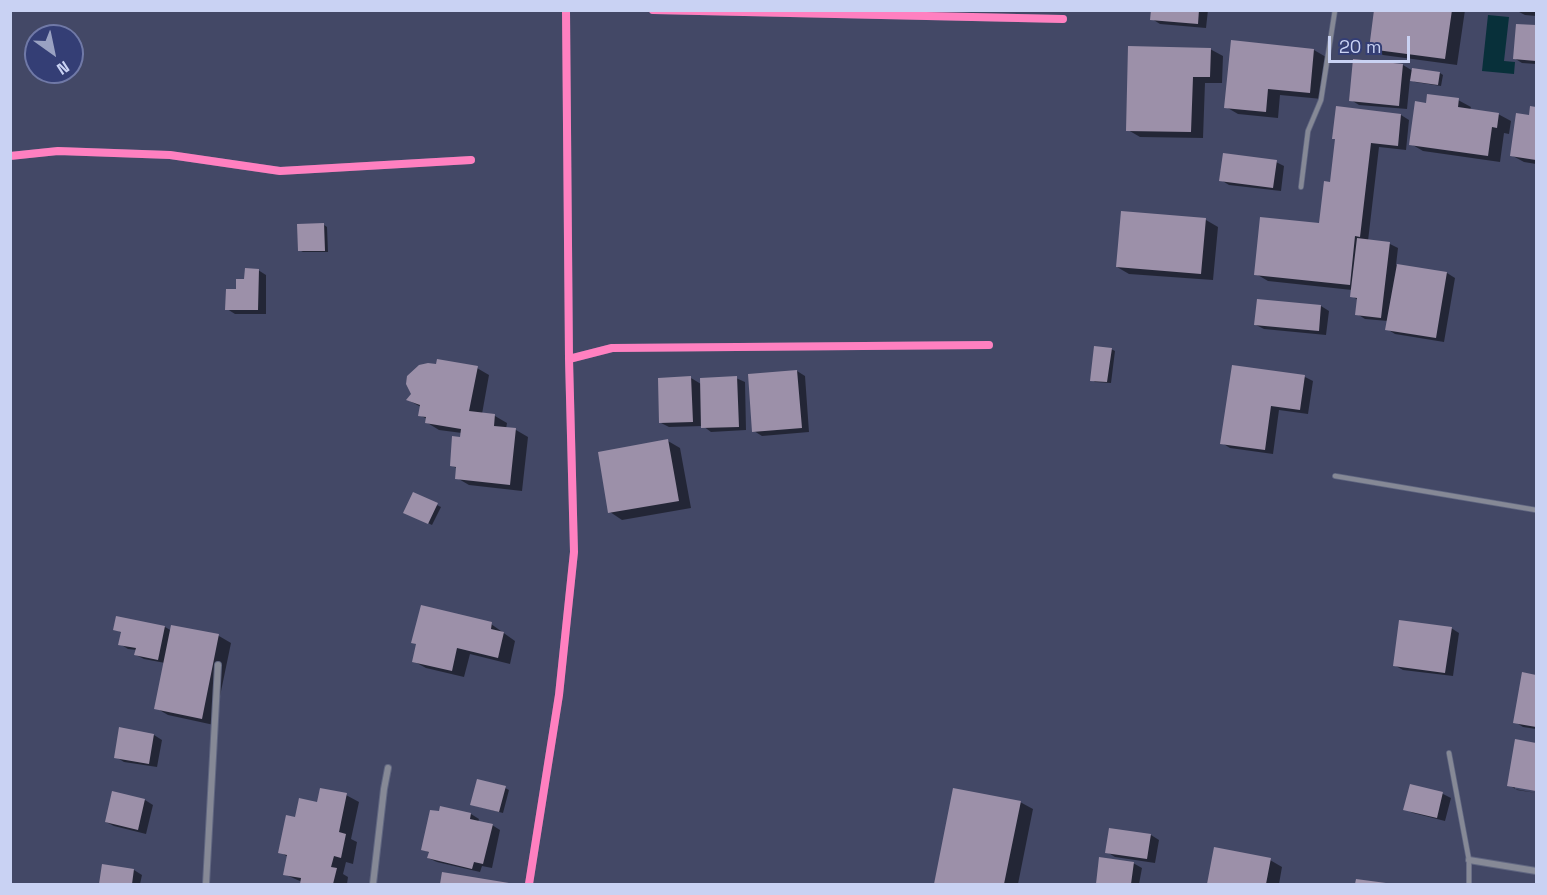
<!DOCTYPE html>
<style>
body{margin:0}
#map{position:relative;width:1547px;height:895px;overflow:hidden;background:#434866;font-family:"Space Grotesk",sans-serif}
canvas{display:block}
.frame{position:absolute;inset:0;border:12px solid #c9d2f3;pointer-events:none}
.north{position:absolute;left:24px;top:24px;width:60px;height:60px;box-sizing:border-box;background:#343e75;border:2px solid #7079a7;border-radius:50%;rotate:147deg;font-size:16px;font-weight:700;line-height:24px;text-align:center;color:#c9d2f3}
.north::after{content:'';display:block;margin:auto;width:21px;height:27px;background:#9aa2c2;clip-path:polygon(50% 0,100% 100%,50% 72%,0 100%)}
.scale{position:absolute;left:1328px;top:36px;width:82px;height:27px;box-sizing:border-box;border:3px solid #c9d2f3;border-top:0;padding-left:8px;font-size:18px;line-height:21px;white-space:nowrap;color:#c9d2f3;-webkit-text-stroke:4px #343e75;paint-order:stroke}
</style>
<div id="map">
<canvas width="1547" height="895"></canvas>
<div class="frame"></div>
<div class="north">N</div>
<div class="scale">20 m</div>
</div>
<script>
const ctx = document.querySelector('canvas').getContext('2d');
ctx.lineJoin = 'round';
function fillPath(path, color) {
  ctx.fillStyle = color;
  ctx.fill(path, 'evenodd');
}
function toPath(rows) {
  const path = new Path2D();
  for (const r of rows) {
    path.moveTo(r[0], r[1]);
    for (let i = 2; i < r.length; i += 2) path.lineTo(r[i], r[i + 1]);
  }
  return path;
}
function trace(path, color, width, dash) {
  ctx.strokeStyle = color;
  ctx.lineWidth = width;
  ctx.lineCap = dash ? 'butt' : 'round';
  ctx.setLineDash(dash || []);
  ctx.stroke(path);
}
fillPath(toPath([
 [1488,15,1509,17,1504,61,1515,62,1514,74,1482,71]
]), '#08303a');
fillPath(toPath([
 [1153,10,1208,10,1206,28,1160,24,1152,19],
 [1376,10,1465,10,1457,65,1383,55,1371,48],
 [1536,10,1536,16,1525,15,1517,11],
 [1517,25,1536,27,1536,64,1522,63,1514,58],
 [1233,42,1314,50,1326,57,1322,99,1280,95,1278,118,1238,114,1226,107],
 [1210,49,1223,56,1222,83,1205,83,1203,138,1140,137,1128,130],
 [1355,61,1403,65,1413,71,1413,69,1440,73,1443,75,1441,86,1415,82,1410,79,1407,109,1359,105,1351,100],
 [1458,100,1471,107,1470,110,1498,114,1511,121,1509,134,1504,133,1500,162,1423,151,1411,144,1427,104],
 [1337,108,1401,115,1409,120,1406,150,1379,147,1368,241,1390,244,1398,248,1396,265,1447,273,1455,278,1444,342,1395,334,1387,329,1388,321,1365,319,1357,314,1358,300,1352,296,1352,290,1268,281,1256,274,1321,224,1332,184,1336,140],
 [1532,108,1536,109,1536,164,1524,162,1511,155,1530,117],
 [1276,162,1284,166,1281,191,1229,185,1221,180],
 [1122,213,1206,220,1218,227,1213,280,1129,274,1117,267],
 [324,225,327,227,328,252,303,252,299,250],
 [258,270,266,275,266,314,235,314,227,309,237,290],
 [1321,306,1329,311,1326,335,1264,329,1256,325],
 [1111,349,1115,351,1111,383,1095,382,1092,380],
 [477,368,489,375,482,414,495,416,507,423,506,429,516,430,528,437,522,491,469,485,457,478,458,469,451,465,462,433,439,430,426,422,427,419,420,415,421,407,408,400],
 [797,371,805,376,809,432,762,436,754,431],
 [1305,377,1313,381,1308,414,1279,410,1273,454,1230,448,1222,443],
 [691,378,701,384,736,378,745,382,746,430,711,432,703,426,669,427,661,423],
 [668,441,680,448,691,508,622,520,610,512],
 [414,494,441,507,432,525,409,514],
 [118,618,165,627,172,631,172,627,219,636,231,643,214,725,168,715,156,708,165,663,144,659,136,655,137,650,128,649,120,644,122,633,115,629],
 [491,624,515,641,510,664,470,654,464,677,426,668,413,661,417,645,413,642],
 [1451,628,1459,633,1453,676,1403,670,1394,665],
 [1523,674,1536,676,1536,729,1523,727,1515,722],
 [154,735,162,740,157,767,124,762,116,757],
 [1516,741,1536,744,1536,790,1515,786,1515,789,1536,793,1517,790,1509,785],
 [1411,786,1443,794,1451,798,1445,821,1413,813,1405,809],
 [505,788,509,790,503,813,472,805],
 [954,789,1020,802,1033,809,1018,884,936,884],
 [346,795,359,802,351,839,357,842,353,864,346,862,343,874,348,877,347,884,301,884,302,882,284,874,288,857,280,852,296,819,318,804],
 [145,800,153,805,146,834,114,826,106,822],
 [471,814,479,819,478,822,492,825,500,830,492,868,482,866,480,872,437,862,428,858,430,853,422,849],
 [1110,829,1151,835,1159,840,1155,863,1115,857,1107,852],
 [1215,849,1270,860,1282,867,1279,884,1208,884],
 [1101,859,1133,863,1142,868,1139,884,1098,884],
 [103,866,134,870,142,875,140,884,100,884],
 [443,873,508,884,441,884]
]), '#0007');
fillPath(toPath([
 [1151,10,1199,10,1198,24,1150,20],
 [1374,10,1452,10,1445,59,1369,49],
 [1516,24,1536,25,1536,61,1513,59],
 [1231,40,1314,49,1310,93,1268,89,1266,112,1224,108],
 [1128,46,1211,48,1210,77,1193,77,1191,132,1126,131],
 [1353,59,1403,64,1399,106,1349,101],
 [1412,68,1440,72,1438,85,1410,81],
 [1427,94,1459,98,1458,107,1499,113,1497,128,1492,127,1488,156,1409,145,1415,101,1426,103],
 [1336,106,1401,114,1398,146,1371,143,1360,237,1355,236,1350,285,1254,275,1260,217,1319,223,1324,181,1330,182,1335,139,1332,139],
 [1530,106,1536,107,1536,160,1510,156,1516,113,1529,115],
 [1223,153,1277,160,1273,188,1219,181],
 [1121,211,1206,218,1201,274,1116,267],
 [324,223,325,251,298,251,297,224],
 [1357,238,1390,242,1381,318,1355,315,1357,298,1350,297],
 [1397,264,1447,272,1436,338,1385,330],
 [245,268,259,269,258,310,225,310,226,289,236,289,236,279,244,279],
 [1257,299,1321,305,1319,331,1254,325],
 [1094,346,1112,348,1107,382,1090,381],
 [437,359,478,366,469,411,495,414,494,426,516,428,510,485,455,479,456,467,450,466,452,436,460,437,461,429,425,423,426,417,418,416,420,405,406,400,411,394,406,384,407,376,419,365,428,363,436,364],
 [1232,365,1305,375,1300,410,1271,406,1265,450,1220,444],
 [797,370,802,428,752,432,748,374],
 [691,376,693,422,659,423,658,378],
 [737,376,739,427,701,428,700,378],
 [668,439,679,501,608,513,598,452],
 [413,492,438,503,428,524,403,513],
 [421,605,492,622,491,629,504,632,498,658,457,648,452,671,412,662,416,644,411,643],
 [116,616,165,626,158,660,134,655,136,648,118,645,121,632,113,630],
 [1399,620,1452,627,1445,673,1393,666],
 [171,625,219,634,202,719,154,709],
 [1522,672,1536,675,1536,727,1513,723],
 [119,727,154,734,149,764,114,758],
 [1515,739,1536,743,1536,791,1507,786],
 [477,779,506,786,499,812,470,805],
 [1410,784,1443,792,1437,818,1403,810],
 [320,788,347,793,339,832,346,834,341,858,334,856,331,867,337,868,333,884,300,884,301,878,283,875,287,855,278,853,286,815,295,817,299,798,317,802],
 [953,788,1021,801,1004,884,934,884],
 [112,791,145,799,138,830,105,822],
 [440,806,471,813,470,819,493,824,483,864,474,862,472,869,427,858,429,852,421,850,430,810,439,811],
 [1109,828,1151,834,1147,859,1105,853],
 [1214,847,1271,858,1266,884,1207,884],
 [1099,857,1134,862,1131,884,1096,884],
 [102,864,134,869,132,884,99,884],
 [442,872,509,883,509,884,440,884],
 [1356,879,1386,883,1386,884,1355,884]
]), '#9c90a9');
const lane = toPath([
 [1301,187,1308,131,1321,100,1335,10],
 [1335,476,1536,510],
 [1449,753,1469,860,1469,884]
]);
const street = toPath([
 [653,10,1063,19],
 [10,156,58,151,170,155,280,171,471,160],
 [569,359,612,348,989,345],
 [1469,860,1536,871],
 [206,884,218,665],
 [373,884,384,789,388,768],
 [529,884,559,695,574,552,569,359,566,10]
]);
trace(lane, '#606680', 6);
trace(street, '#606680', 8);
trace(lane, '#868996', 4.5);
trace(street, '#868996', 6);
trace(toPath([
 [653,10,1063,19],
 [10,156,58,151,170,155,280,171,471,160],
 [569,359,612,348,989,345],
 [529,884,559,695,574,552,569,359,566,10]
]), '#ff80c0', 8);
</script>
